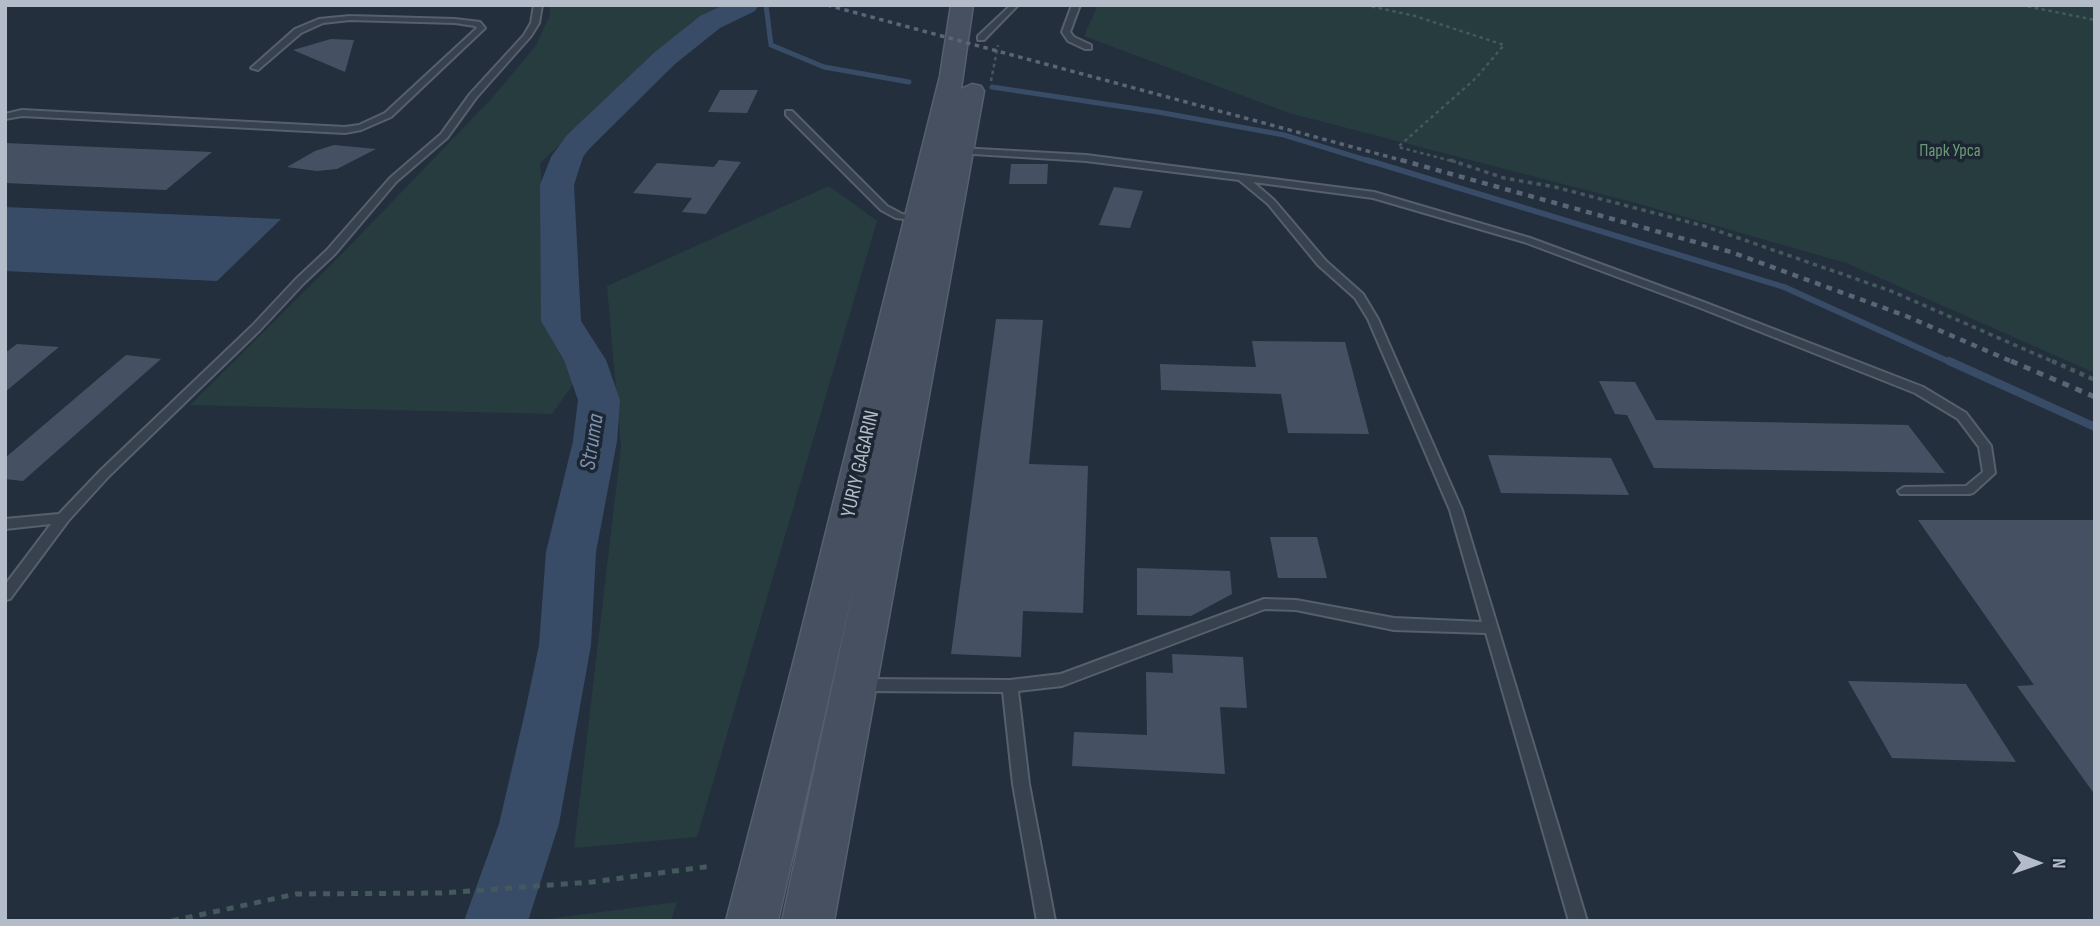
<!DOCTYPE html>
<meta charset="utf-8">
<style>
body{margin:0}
#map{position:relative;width:2100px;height:926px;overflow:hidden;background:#242f3e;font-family:"Sofia Sans Condensed",sans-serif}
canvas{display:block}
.frame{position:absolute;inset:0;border:7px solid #b4bcc9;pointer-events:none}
.north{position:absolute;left:2002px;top:828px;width:70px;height:70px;-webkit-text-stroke:5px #1d2633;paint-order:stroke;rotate:91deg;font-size:19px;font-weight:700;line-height:28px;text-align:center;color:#b4bcc9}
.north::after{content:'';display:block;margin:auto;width:24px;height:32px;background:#b4bcc9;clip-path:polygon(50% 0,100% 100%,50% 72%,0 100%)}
</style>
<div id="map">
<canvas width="2100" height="926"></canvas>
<div class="frame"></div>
<div class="north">N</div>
</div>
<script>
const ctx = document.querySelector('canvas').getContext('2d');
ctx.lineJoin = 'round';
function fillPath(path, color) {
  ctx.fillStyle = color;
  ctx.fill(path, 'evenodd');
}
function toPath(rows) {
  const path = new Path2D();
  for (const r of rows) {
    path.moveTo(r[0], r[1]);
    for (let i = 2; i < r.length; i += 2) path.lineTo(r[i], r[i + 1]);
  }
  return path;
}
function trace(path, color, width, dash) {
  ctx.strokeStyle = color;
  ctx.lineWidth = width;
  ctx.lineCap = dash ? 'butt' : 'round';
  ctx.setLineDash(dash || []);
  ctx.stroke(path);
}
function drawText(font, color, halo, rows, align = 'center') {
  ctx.font = font + ' "Sofia Sans Condensed",sans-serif';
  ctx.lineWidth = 7;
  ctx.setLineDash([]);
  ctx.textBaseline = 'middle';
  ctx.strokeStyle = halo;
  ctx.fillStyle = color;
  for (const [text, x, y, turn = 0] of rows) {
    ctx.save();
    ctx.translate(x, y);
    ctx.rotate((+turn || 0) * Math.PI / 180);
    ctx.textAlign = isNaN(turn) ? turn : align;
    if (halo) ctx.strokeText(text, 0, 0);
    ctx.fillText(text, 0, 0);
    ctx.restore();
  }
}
fillPath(toPath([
 [550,5,728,5,693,21,540,163,554,336,576,380,552,414,190,405,339,257,491,99,535,47,550,15],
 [1098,5,2095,5,2095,373,1846,263,1636,203,1289,113,1084,36],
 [829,186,877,221,697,837,574,848,621,447,607,286],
 [677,902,671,921,539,921,540,920]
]), '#263c3f');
fillPath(toPath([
 [5,207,281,219,217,281,5,271]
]), '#394c67');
trace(toPath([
 [766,5,771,45,824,67,909,82],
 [992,87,1158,112,1284,135,1372,162]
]), '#394c67', 5);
trace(toPath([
 [1367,160,1784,287,1952,363]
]), '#394c67', 6);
trace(toPath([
 [1949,361,2095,427]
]), '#394c67', 8);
fillPath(toPath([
 [724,5,759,5,755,11,720,28,675,64,589,149,583,157,574,185,581,321,606,360,620,400,617,441,596,552,591,645,559,824,528,921,464,921,499,824,525,712,539,645,546,552,573,441,578,400,564,360,541,321,540,185,551,157,567,135,655,52,700,16,724,5]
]), '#394c67');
fillPath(toPath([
 [331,39,354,40,345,72,293,50],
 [720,90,758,90,747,113,708,112],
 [5,143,212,152,166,190,5,183],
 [334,145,376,149,337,169,317,171,287,167,315,151],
 [719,160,741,162,706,214,682,212,692,198,633,193,657,163,714,167],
 [1011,164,1048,164,1047,184,1009,184],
 [1114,187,1143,191,1130,228,1099,225],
 [996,319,1043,320,1029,464,1088,466,1083,613,1023,611,1021,657,951,654],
 [1252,341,1345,342,1369,434,1288,433,1281,394,1161,390,1160,364,1256,367],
 [17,344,59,347,5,392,5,353],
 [126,355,161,359,23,481,5,479,5,458],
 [1599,381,1635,382,1656,420,1908,425,1945,473,1654,468,1627,415,1615,414],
 [1488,455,1611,458,1629,495,1501,493],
 [1918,520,2095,520,2095,795,2017,686,2034,685],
 [1270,537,1317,537,1327,578,1278,578],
 [1137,568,1230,571,1232,594,1191,616,1137,615],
 [1172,654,1243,657,1247,708,1220,707,1225,774,1072,766,1074,732,1147,735,1146,672,1173,673],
 [1848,681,1966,684,2016,762,1892,758]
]), '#455162');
const lane = toPath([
 [534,5,542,5,539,23,531,36,476,98,447,138,396,182,335,254,304,283,260,330,109,476,68,521,10,599,5,600,5,585,51,524,5,529,5,519,59,514,101,470,252,326,296,279,327,250,390,178,441,134,470,94,524,35,531,23,534,5],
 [1011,5,1018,5,984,40,978,40,978,36,1011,5],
 [1072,5,1080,5,1070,32,1074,37,1091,45,1091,49,1085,49,1068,41,1062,32,1072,5],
 [350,16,455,19,480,22,485,28,391,117,361,130,345,133,22,116,5,119,5,114,22,110,345,127,359,125,385,113,477,28,475,26,455,23,350,20,323,23,301,33,258,70,251,68,295,29,319,19,350,16],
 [786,111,792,111,887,206,902,214,920,217,920,221,896,218,881,210,786,115,786,111],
 [960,148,1086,155,1374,192,1530,238,1706,303,1923,387,1966,413,1991,446,1995,473,1973,493,1969,494,1900,494,1898,491,1904,487,1966,486,1983,472,1979,447,1958,419,1915,393,1698,307,1524,242,1373,198,1253,182,1274,200,1326,261,1363,294,1378,319,1462,510,1587,921,1569,921,1486,633,1394,630,1296,610,1265,609,1062,686,1018,691,1029,784,1055,921,1037,921,1013,784,1003,692,860,691,855,689,853,685,855,681,860,679,1010,680,1061,674,1264,599,1296,600,1394,618,1482,622,1450,510,1368,319,1355,298,1318,265,1268,204,1239,180,1086,161,957,153,957,149,960,148]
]);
const secondary = toPath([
 [951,5,973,5,961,89,972,84,981,86,984,91,834,921,782,921,856,576,778,921,726,921,796,652,940,76,951,5]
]);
trace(lane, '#565f6c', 4);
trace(secondary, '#565f6c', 3);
trace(toPath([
 [1365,5,1415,16,1504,45,1476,78,1398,147,1456,162],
 [2021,5,2095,20],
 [991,81,998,45]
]), '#44595c', 2.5, [3.5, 3.5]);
trace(toPath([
 [1450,160,1504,178,1555,187,1704,226,1891,291,2056,363]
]), '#44595c', 3.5, [4.5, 4.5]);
trace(toPath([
 [2052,361,2095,380]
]), '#44595c', 4.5, [5, 5]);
trace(toPath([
 [172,921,296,894,442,893,592,882,712,866]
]), '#44595c', 5, [7, 7]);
fillPath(lane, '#38414e');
fillPath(secondary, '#465061');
trace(toPath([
 [827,5,1408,162]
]), '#5a6575', 3.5, [4.5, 4.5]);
trace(toPath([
 [1401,160,1731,252,1906,316,2015,363]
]), '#5a6575', 4.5, [6, 6]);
trace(toPath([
 [2011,361,2095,397]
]), '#5a6575', 5, [7, 7]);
drawText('18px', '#6b9a76', '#1d2633', [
 ["Парк Урса",1950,151]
]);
drawText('21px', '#b4bcc9', '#1d2633', [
 ["YURIY GAGARIN",861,464,-77]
]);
drawText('italic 23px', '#7c92b1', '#1d2633', [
 ["Struma",593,442,-81]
]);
</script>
